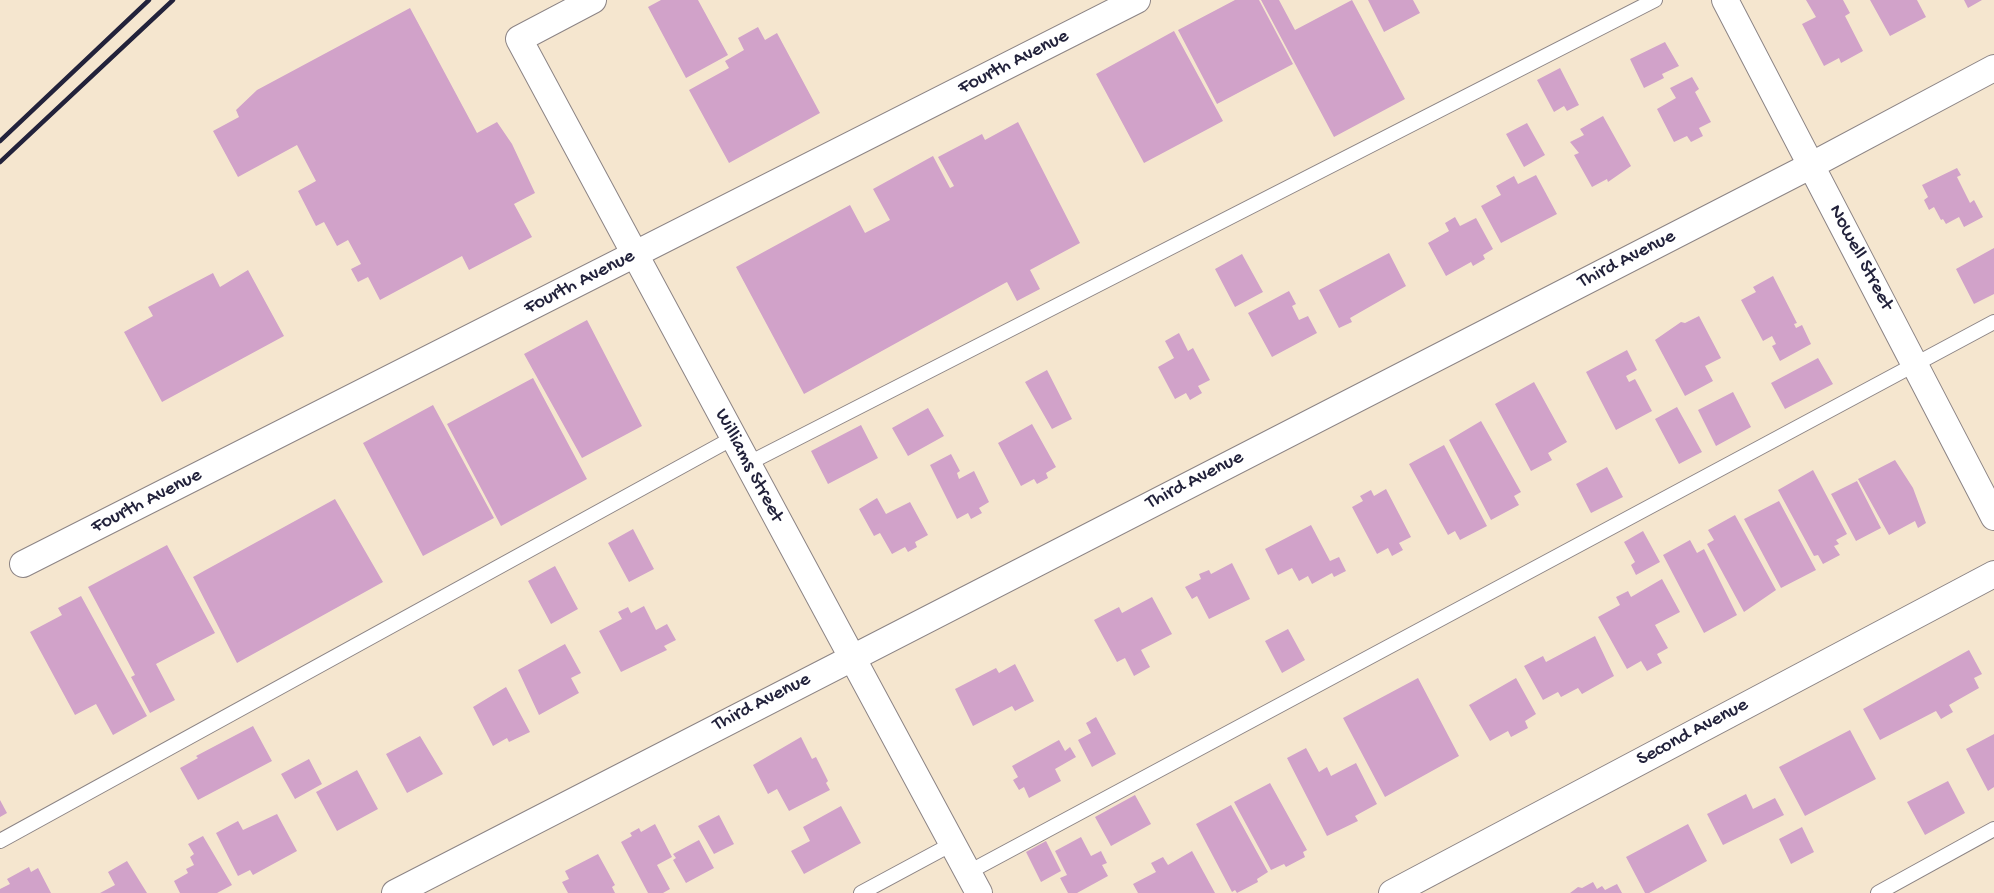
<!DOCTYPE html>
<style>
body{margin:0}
canvas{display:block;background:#f5e6cf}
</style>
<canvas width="1994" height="893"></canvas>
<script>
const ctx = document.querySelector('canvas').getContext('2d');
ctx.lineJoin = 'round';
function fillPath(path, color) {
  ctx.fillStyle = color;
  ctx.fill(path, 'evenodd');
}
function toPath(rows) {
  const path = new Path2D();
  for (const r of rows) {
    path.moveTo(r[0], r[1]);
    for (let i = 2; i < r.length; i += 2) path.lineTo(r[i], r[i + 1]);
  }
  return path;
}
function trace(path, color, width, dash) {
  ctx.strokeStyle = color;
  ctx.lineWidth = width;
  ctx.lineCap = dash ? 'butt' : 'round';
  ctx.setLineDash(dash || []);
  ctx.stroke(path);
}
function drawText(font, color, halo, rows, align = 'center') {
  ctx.font = font + ' "Gochi Hand",sans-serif';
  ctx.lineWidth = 4.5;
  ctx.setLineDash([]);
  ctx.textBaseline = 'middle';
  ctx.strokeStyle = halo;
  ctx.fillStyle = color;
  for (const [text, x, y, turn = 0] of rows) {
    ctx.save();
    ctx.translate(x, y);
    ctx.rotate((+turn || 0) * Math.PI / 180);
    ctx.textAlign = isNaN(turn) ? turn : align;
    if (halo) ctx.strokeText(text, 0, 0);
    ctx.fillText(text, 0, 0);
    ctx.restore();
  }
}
fillPath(toPath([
 [661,0,698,0,728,55,686,78,648,7],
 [1235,0,1259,0,1293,64,1217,104,1178,30],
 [1261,0,1279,0,1295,30,1352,0,1405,99,1334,137],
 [1368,0,1413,0,1420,13,1384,32],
 [1806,0,1843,0,1850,13,1845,16,1863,51,1841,63,1839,58,1824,66,1802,24,1816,17],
 [1870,0,1917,0,1926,17,1890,36],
 [1964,0,1982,0,1968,8],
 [410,8,477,133,497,122,512,144,535,193,514,204,532,237,469,270,462,256,380,300,368,277,358,282,351,269,361,264,348,240,337,246,324,222,316,226,298,191,316,181,297,145,238,177,213,131,239,117,236,110,257,90],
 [758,27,765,40,777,33,820,113,729,163,689,90,729,68,725,61,744,50,738,38],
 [1174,31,1223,121,1144,163,1096,74],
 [1665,42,1679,66,1662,74,1664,78,1644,88,1630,59],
 [1560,68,1579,105,1567,111,1564,106,1554,112,1537,80],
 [1692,77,1699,89,1695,92,1711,122,1699,128,1703,136,1691,142,1687,136,1674,142,1657,109,1676,98,1670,88],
 [1603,116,1631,166,1608,182,1607,179,1592,187,1574,155,1579,153,1570,142,1584,135,1580,129],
 [1018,122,1080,243,1030,270,1040,289,1017,301,1007,282,1005,283,804,394,736,267,850,205,865,233,890,220,873,189,933,156,950,188,954,186,938,157,982,134,985,140],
 [1527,123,1545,155,1524,167,1506,134],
 [1957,168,1961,175,1957,177,1970,203,1974,200,1983,217,1964,227,1959,217,1946,224,1943,219,1941,220,1934,207,1929,210,1924,200,1928,197,1922,185],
 [1536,175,1557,214,1501,243,1481,206,1501,195,1496,186,1514,176,1518,184],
 [1455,217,1460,226,1476,218,1493,249,1483,255,1485,259,1473,266,1471,262,1446,276,1428,243,1449,231,1445,223],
 [1994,248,1994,294,1974,304,1956,269],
 [1389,253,1406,286,1350,318,1352,322,1339,328,1319,290],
 [1242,254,1263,292,1235,307,1215,269],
 [248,270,284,336,162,402,124,332,153,316,148,307,213,273,220,287],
 [1773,276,1797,323,1794,324,1796,328,1802,325,1811,344,1780,361,1772,346,1776,344,1772,336,1763,341,1741,300,1756,292,1753,287],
 [1289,291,1296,304,1292,306,1299,320,1308,316,1317,333,1272,357,1248,313],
 [1699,316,1721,358,1705,366,1713,381,1685,396,1655,340,1681,322,1685,323],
 [587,320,642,426,582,458,524,354],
 [1179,333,1188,351,1193,348,1210,380,1198,386,1202,393,1190,400,1186,393,1175,399,1158,367,1174,358,1165,341],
 [1627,350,1637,370,1626,376,1629,382,1635,379,1652,411,1616,430,1586,372],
 [1818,358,1833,384,1785,409,1771,383],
 [1047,370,1072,419,1052,429,1025,382],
 [533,378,587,479,501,526,447,424],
 [1534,382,1567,442,1548,453,1552,460,1531,471,1495,404],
 [1733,392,1751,427,1716,446,1698,410],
 [433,405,494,518,423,556,363,443],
 [1677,407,1702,452,1679,464,1655,419],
 [928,408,944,436,908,456,892,428],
 [1481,421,1521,492,1514,496,1519,505,1491,520,1449,440],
 [1032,424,1056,467,1046,473,1048,478,1037,484,1034,479,1021,486,998,443],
 [861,425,878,458,828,484,811,451],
 [1444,445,1487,526,1460,540,1455,531,1448,535,1409,464],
 [951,454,960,471,957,473,959,479,974,471,989,502,979,508,982,513,971,519,968,513,957,519,930,465],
 [1895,460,1913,488,1926,523,1918,528,1915,521,1889,535,1858,479],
 [1607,467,1623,497,1591,513,1576,484],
 [1813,470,1847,534,1836,540,1839,544,1834,546,1840,555,1823,564,1818,555,1814,556,1778,490],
 [1857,481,1881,528,1856,541,1831,494],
 [1386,489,1411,537,1399,543,1403,550,1392,556,1388,548,1377,554,1352,507,1363,501,1360,496,1371,490,1374,496],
 [877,498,886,514,910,502,928,535,915,542,917,547,908,552,905,547,892,554,880,533,874,536,859,509],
 [335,499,383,582,237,663,193,577],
 [1779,501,1816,570,1781,588,1744,519],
 [1735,515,1776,590,1744,612,1707,544,1714,540,1708,530],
 [1311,525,1330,561,1339,557,1346,571,1334,577,1332,573,1312,584,1308,576,1299,581,1292,568,1278,575,1265,549],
 [633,529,654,569,629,582,608,543],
 [1643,531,1660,562,1636,575,1631,565,1635,562,1624,542],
 [1690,540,1697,553,1704,549,1737,615,1704,633,1663,555],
 [167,545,215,633,156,664,175,700,150,713,131,677,135,675,88,587],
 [1232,563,1250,599,1209,619,1197,596,1192,599,1185,587,1201,579,1199,574,1209,570,1211,574],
 [555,566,578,609,551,624,528,581],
 [1662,579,1680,612,1655,625,1668,648,1657,654,1662,663,1647,671,1641,661,1627,669,1598,617,1620,605,1616,597,1628,591,1631,597],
 [81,596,147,716,113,735,96,704,75,715,30,632,62,615,58,608],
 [1152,597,1172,634,1141,650,1150,667,1134,676,1125,658,1117,662,1094,620,1119,607,1122,613],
 [644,606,656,630,667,624,676,640,664,646,667,650,621,672,599,631,622,619,618,612,628,607,631,613],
 [1288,629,1305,660,1282,673,1265,641],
 [1595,636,1614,676,1582,694,1578,688,1561,697,1558,692,1543,700,1524,666,1543,656,1546,662],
 [565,644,581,673,571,678,579,693,539,715,518,670],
 [1969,650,1982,674,1974,678,1979,688,1949,705,1953,712,1941,719,1936,711,1880,740,1863,709],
 [1015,664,1034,701,1015,711,1012,706,973,726,955,689,996,668,999,673],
 [1418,678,1459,756,1385,797,1343,718],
 [1516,678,1536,714,1525,721,1528,728,1511,737,1508,731,1490,741,1469,705],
 [506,687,530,732,509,742,507,738,493,746,473,707],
 [1096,717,1116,754,1092,767,1078,740,1091,733,1086,723],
 [253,726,272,761,198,800,180,768,198,758,196,756],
 [1850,730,1876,779,1805,816,1779,767],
 [1994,734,1994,787,1988,791,1966,749],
 [420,736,443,774,407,793,386,754],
 [801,737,812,759,816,757,828,781,826,783,830,790,789,811,777,789,768,794,753,765],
 [1059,740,1065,751,1070,747,1076,757,1055,769,1061,781,1029,798,1024,787,1019,790,1013,780,1018,777,1012,766],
 [1306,748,1319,772,1327,767,1331,776,1356,763,1377,804,1355,816,1358,821,1327,836,1287,758],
 [309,759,322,784,295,799,281,774],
 [357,770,378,809,337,831,316,792],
 [1948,781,1965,813,1925,835,1907,802],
 [1270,783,1307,850,1303,852,1305,857,1286,867,1284,864,1271,870,1234,802],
 [1746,794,1753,809,1775,798,1784,815,1723,845,1707,814],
 [1135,795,1151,824,1111,846,1095,817],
 [0,800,7,813,0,817],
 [1231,805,1268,872,1257,879,1258,882,1237,893,1235,890,1232,892,1196,824],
 [841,806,861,843,804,874,791,851,810,841,803,827],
 [277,814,297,851,253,875,250,870,238,876,216,833,238,821,243,830],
 [719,815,734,844,714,854,698,826],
 [655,824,672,857,657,865,670,889,663,893,648,893,621,842,632,836,630,833,639,828,641,832],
 [1688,824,1707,861,1649,893,1645,893,1626,857],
 [1802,827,1814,852,1791,864,1779,839],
 [203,836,232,885,217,893,180,893,174,881,188,873,186,869,194,865,190,857,194,854,188,844],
 [1081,837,1091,856,1101,851,1107,863,1102,865,1108,876,1077,893,1068,893,1060,878,1067,875,1055,851],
 [699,840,714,868,686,883,673,860,676,858,673,854],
 [1046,841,1061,871,1041,882,1026,852],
 [1192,851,1215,893,1138,893,1133,884,1156,872,1151,863,1163,857,1168,865],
 [598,854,615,885,612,887,615,893,568,893,562,882,569,879,565,871],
 [127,861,147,893,100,893,115,885,108,872],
 [29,867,31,872,38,868,51,893,0,893,0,889,10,884,7,879],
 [1593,882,1597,889,1602,886,1605,890,1617,884,1622,893,1570,893,1578,887,1582,888]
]), '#d1a2c9');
const lane = toPath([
 [747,464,1655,0],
 [0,841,733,438],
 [967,873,1994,322],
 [861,893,952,844],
 [1878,893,1994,829]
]);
const street = toPath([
 [593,0,519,39,979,893],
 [1725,0,1994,517],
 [23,564,1137,0],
 [395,893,1812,165,1994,68],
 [1392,893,1994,574]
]);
trace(lane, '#8c8485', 16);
trace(street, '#8c8485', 28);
trace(lane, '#fff', 14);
trace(street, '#fff', 26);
trace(toPath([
 [0,141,149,0],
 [0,162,173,0]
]), '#22223b', 4.5);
drawText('20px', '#22223b', '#fff', [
 ["Fourth Avenue",1014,63,-27],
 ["Nowell Street",1860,258,62],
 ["Third Avenue",1627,260,-27],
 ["Fourth Avenue",580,283,-27],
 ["Williams Street",748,466,62],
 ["Third Avenue",1195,481,-27],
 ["Fourth Avenue",147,502,-27],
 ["Third Avenue",762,703,-27],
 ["Second Avenue",1693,733,-28]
]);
</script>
